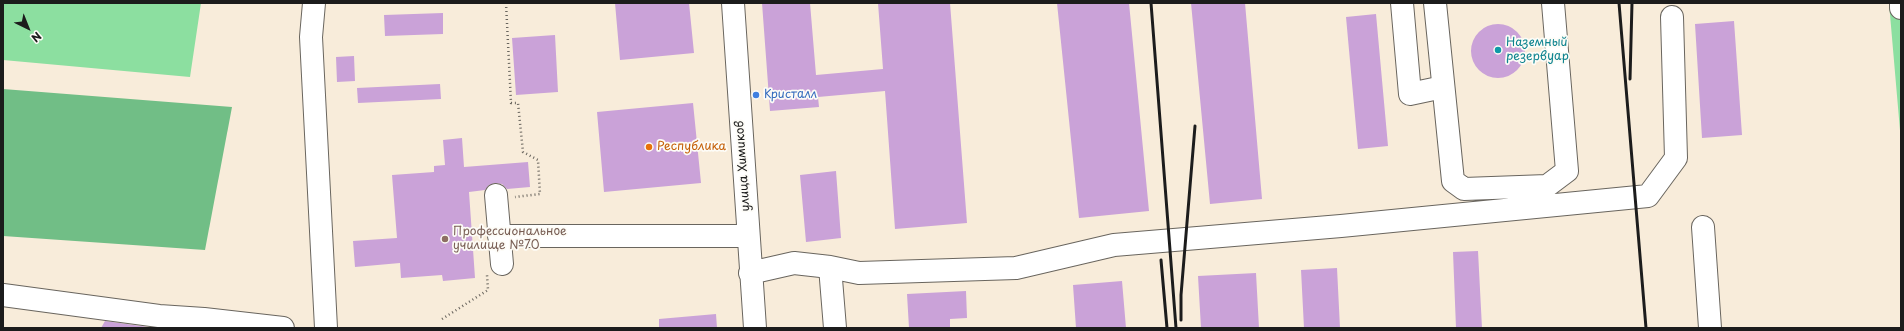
<!DOCTYPE html>
<meta charset="utf-8">
<style>
body{margin:0}
#map{position:relative;width:1904px;height:331px;overflow:hidden;background:#f8ecda;font-family:"Playpen Sans",sans-serif}
canvas{display:block}
.frame{position:absolute;inset:0;border:4px solid #1c1c1c;pointer-events:none}
.north{position:absolute;left:8px;top:8px;width:40px;height:40px;-webkit-text-stroke:3px #fdfcf7;paint-order:stroke;rotate:137deg;font-size:11px;font-weight:700;line-height:16px;text-align:center;color:#1c1c1c}
.north::after{content:'';display:block;margin:auto;width:14px;height:18px;background:#1c1c1c;clip-path:polygon(50% 0,100% 100%,50% 72%,0 100%)}
</style>
<div id="map">
<canvas width="1904" height="331"></canvas>
<div class="frame"></div>
<div class="north">N</div>
</div>
<script>
const ctx = document.querySelector('canvas').getContext('2d');
ctx.lineJoin = 'round';
function fillPath(path, color) {
  ctx.fillStyle = color;
  ctx.fill(path, 'evenodd');
}
function toPath(rows) {
  const path = new Path2D();
  for (const r of rows) {
    if (r.length === 3) {
      path.moveTo(r[0] + r[2], r[1]);
      path.arc(r[0], r[1], r[2], 0, 2 * Math.PI);
      continue;
    }
    path.moveTo(r[0], r[1]);
    for (let i = 2; i < r.length; i += 2) path.lineTo(r[i], r[i + 1]);
  }
  return path;
}
function trace(path, color, width, dash) {
  ctx.strokeStyle = color;
  ctx.lineWidth = width;
  ctx.lineCap = dash ? 'butt' : 'round';
  ctx.setLineDash(dash || []);
  ctx.stroke(path);
}
function drawText(font, color, halo, rows, align = 'center') {
  ctx.font = font + ' "Playpen Sans",sans-serif';
  ctx.lineWidth = 3.5;
  ctx.setLineDash([]);
  ctx.textBaseline = 'middle';
  ctx.strokeStyle = halo;
  ctx.fillStyle = color;
  for (const [text, x, y, turn = 0] of rows) {
    ctx.save();
    ctx.translate(x, y);
    ctx.rotate((+turn || 0) * Math.PI / 180);
    ctx.textAlign = isNaN(turn) ? turn : align;
    if (halo) ctx.strokeText(text, 0, 0);
    ctx.fillText(text, 0, 0);
    ctx.restore();
  }
}
fillPath(toPath([
 [3,3,201,3,190,77,3,60],
 [1889,3,1901,3,1901,142]
]), '#8cdfa0');
fillPath(toPath([
 [3,89,232,107,205,250,3,236]
]), '#71be86');
fillPath(toPath([
 [615,3,689,3,694,53,620,60],
 [762,3,810,3,816,75,883,69,878,3,950,3,967,223,895,229,885,91,818,97,819,107,770,111],
 [1057,3,1129,3,1149,211,1079,218],
 [1191,3,1245,3,1262,199,1210,204],
 [443,13,443,34,385,36,384,15],
 [1376,14,1388,146,1358,149,1346,17],
 [1734,21,1742,135,1702,138,1695,24],
 [1498,51,27],
 [555,35,558,92,516,95,512,38],
 [354,56,355,81,337,82,336,57],
 [440,84,441,99,358,103,357,88],
 [693,103,701,183,604,192,597,112],
 [462,138,464,167,528,162,530,187,507,189,502,184,495,183,489,185,485,190,469,192,475,278,443,281,442,275,401,278,400,263,355,267,353,241,397,238,392,175,434,172,434,166,445,165,443,140],
 [836,171,841,238,806,242,800,175],
 [1478,251,1482,328,1456,328,1453,252],
 [1337,268,1340,328,1304,328,1301,270],
 [1256,273,1259,328,1201,328,1198,276],
 [1122,281,1126,328,1076,328,1073,285],
 [966,291,967,318,950,319,950,328,909,328,907,294],
 [716,314,717,328,659,328,659,319],
 [105,321,148,327,148,328,101,328]
]), '#caa2d8');
const minor = toPath([
 [314,3,311,37,326,328],
 [733,3,755,328],
 [1402,3,1410,94,1443,87],
 [1435,3,1453,181,1464,189,1547,186,1567,171,1553,3],
 [1901,3,1901,8],
 [496,195,502,264],
 [1703,227,1710,328],
 [499,236,747,236],
 [830,267,859,273,1016,268,1114,245,1341,226,1648,196,1676,158,1672,17],
 [750,273,794,263,830,267,835,328],
 [3,295,159,316,204,319,283,328]
]);
trace(minor, '#69655e', 24);
trace(toPath([
 [506,3,511,103,518,103,523,152,538,160,540,194,515,197],
 [442,319,488,290,487,275]
]), '#69655e', 2.5, [1, 3]);
trace(minor, '#fff', 22);
trace(toPath([
 [1151,3,1176,328],
 [1619,3,1646,328],
 [1630,79,1632,3],
 [1161,260,1167,328],
 [1181,320,1181,295,1195,126]
]), '#1c1c1c', 3);
for (const [x, y, r, color] of [
 [1498,50,4,"#0f9aa8"],
 [756,95,4,"#3f7fe0"],
 [649,147,4,"#e8710a"],
 [445,239,4,"#8d6e63"]
]) {
  const dot = new Path2D();
  dot.arc(x, y, r, 0, 2 * Math.PI);
  ctx.fillStyle = color;
  ctx.fill(dot);
  trace(dot, '#fdfcf7', 1.5);
}
drawText('12px', '#0d838f', '#fdfcf7', [
 ["Наземный",1506,43],
 ["резервуар",1506,57]
], 'left');
drawText('12px', '#366cbe', '#fdfcf7', [
 ["Кристалл",764,95]
], 'left');
drawText('12px', '#c56008', '#fdfcf7', [
 ["Республика",657,147]
], 'left');
drawText('12px', '#1c1c1c', '#fdfcf7', [
 ["улица Химиков",743,166,-94]
]);
drawText('12px', '#785e54', '#fdfcf7', [
 ["Профессиональное",453,232],
 ["училище №70",453,246]
], 'left');
</script>
